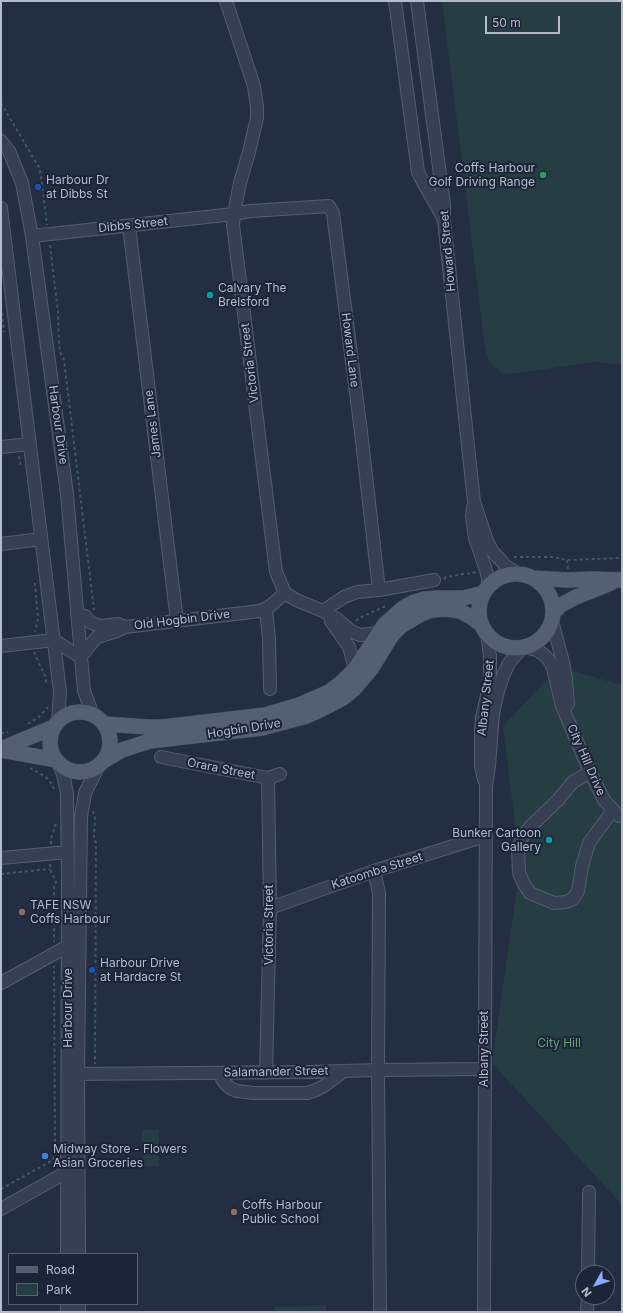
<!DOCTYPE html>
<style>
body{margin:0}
#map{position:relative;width:623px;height:1313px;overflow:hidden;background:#232e42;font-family:Inter,sans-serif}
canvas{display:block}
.frame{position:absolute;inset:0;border:2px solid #b4bbcc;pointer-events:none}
.legend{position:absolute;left:8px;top:1253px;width:130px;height:52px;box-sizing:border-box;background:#1c2537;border:1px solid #596173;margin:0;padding:5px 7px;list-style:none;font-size:12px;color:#b4bbcc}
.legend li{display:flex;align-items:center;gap:8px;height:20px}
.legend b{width:20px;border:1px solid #596173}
.north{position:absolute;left:575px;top:1265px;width:40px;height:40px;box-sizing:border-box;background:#1c2537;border:1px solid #596173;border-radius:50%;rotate:231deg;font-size:11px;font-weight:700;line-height:16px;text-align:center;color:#b4bbcc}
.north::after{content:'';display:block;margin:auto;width:14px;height:18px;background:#86abff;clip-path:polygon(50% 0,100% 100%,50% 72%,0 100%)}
.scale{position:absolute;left:485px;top:16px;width:75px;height:18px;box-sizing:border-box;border:2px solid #b4bbcc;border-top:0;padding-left:5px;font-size:12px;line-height:14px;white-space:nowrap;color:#b4bbcc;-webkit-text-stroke:3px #1c2537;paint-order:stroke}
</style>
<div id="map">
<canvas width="623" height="1313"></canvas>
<div class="frame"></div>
<ul class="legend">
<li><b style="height:5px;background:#555f72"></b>Road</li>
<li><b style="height:11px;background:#253d43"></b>Park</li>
</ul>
<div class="north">N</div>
<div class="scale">50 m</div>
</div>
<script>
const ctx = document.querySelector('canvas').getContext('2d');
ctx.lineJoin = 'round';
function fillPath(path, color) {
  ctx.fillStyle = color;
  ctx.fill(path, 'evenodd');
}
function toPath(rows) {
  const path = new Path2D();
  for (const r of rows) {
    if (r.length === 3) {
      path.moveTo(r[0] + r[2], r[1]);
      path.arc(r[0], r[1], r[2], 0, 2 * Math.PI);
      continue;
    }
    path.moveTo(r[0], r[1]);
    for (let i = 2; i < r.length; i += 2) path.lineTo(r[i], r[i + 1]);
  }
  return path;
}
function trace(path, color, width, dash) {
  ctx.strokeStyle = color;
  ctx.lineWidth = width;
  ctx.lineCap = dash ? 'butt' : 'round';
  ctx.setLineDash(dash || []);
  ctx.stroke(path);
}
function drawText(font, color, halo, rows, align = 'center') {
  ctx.font = font + ' Inter,sans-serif';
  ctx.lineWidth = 4;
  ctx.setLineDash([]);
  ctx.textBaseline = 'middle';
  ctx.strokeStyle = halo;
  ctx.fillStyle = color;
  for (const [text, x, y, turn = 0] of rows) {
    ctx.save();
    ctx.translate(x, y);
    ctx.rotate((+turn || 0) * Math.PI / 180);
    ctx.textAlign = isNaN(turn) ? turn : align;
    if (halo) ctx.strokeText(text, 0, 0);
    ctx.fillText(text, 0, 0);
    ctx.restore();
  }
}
fillPath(toPath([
 [442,1,622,1,622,365,595,362,518,373,503,374,495,368,489,361,485,348],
 [559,667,622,685,622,1205,492,1063,519,873,518,848,503,726],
 [142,1130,159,1130,159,1166,143,1166],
 [326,1305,326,1312,274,1312,274,1307]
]), '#253d43');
const minor = toPath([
 [226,1,254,86,257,107,257,118,249,152,240,183,234,214,233,225,276,572,285,593,296,600,323,611,337,619,351,631,360,635,378,633],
 [395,1,418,172,424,184,444,219],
 [417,1,444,205,444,220,474,502,487,541,493,552,506,566,518,574],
 [1,141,9,151,22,183,32,236,67,494,84,691,93,715],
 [1,208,60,692,58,722],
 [129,226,177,621],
 [32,236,234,214,251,211,329,206,333,213,361,432,379,590],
 [1,447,30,444],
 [473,507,472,516,475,538,485,567,488,578,488,587],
 [1,544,41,539],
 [266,609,269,639,270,689],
 [323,611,344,597,357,592,379,590,434,580],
 [77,615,85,616,91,623,101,626,118,624,125,627,260,611,270,606,285,593],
 [331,621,349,647,355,669],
 [552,621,563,662,566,679,568,704],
 [1,646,54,640,80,657],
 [526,647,536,650,543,654,549,660,553,668,562,706,590,772,604,800,619,816,622,815],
 [80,657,97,637,117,631,125,627],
 [161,757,268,778,280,774],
 [59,763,64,778,67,794,68,882,67,1254],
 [590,772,573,782,557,801,530,827,521,839,518,848,519,873,524,884,530,893,554,903,566,902,573,899,578,891,582,866,589,843,613,810],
 [484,780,481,766,481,731,482,717,490,683,490,656,487,634],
 [1,858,68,852],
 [374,871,379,893,378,1070,380,1312],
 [270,908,374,871,485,836],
 [1,983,68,946],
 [222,1073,222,1079,225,1083,230,1088,237,1091,254,1093,307,1093,316,1090,324,1086,344,1071],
 [266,1073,270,908,268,778],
 [71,1074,309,1072,378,1070,484,1069],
 [1,1209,67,1172],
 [79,1254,78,1074,81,817,85,793,98,767],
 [588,1273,589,1192],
 [67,1304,67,1312],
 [79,1304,79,1312],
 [484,1312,486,787,489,766,493,714,498,691,503,676,509,663,522,648],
 [587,1312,588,1297]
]);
const major = toPath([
 [516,611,37],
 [533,578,568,580,592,579,622,580],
 [554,612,561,605,576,597,611,583],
 [80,742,30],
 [104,724,148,727,163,727,265,715,299,705,329,692,342,682,355,669,385,624,403,608,414,602,425,599,439,598,463,598,484,593],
 [1,749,54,727],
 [1,750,56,760],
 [105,760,122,750,150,741,262,728,307,716,322,709,343,698,354,689,371,669,392,635,401,626,421,614,433,610,446,609,460,611,471,617,482,625]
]);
trace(minor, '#555e6f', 14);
trace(major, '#41495b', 16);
trace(toPath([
 [1,103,40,169,47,225],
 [50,245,58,312,59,344,60,352,64,360,94,610],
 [2,313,4,332],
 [19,456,21,467],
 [514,557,553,557,567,560,622,558],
 [567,560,568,569],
 [444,579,446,577,477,572],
 [35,583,38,619,35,632],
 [356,621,359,618,386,606],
 [34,652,45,676,47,685],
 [28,724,39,717,48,707],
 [1,733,8,732],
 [30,768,46,777,51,783,55,791],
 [93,811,95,819,94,839,96,842,95,1064],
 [51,844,51,839,56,823],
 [50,864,51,872,56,882,54,886,54,942],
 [1,874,50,869],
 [1,1189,53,1160,55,1148,54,966]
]), '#435a60', 2, [3, 3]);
trace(minor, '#374052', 12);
trace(major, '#555f72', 15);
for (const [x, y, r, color] of [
 [543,175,4,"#2e9e5b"],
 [38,187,4,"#1a4fb4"],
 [210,295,4,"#0f9aa8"],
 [549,840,4,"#0f9aa8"],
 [22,912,4,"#8d6e63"],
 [92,970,4,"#1a4fb4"],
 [45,1156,4,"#3f7fe0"],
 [234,1212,4,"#8d6e63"]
]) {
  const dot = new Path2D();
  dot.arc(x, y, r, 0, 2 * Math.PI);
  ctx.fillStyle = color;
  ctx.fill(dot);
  trace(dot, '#1c2537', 1.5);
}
drawText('12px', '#b4bbcc', '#1c2537', [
 ["Coffs Harbour",535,168,"right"],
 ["Golf Driving Range",535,182,"right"],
 ["Harbour Dr",46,180],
 ["at Dibbs St",46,194],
 ["Calvary The",218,288],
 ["Brelsford",218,302],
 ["Bunker Cartoon",541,833,"right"],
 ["Gallery",541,847,"right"],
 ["TAFE NSW",30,905],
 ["Coffs Harbour",30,919],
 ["Harbour Drive",100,963],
 ["at Hardacre St",100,977],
 ["Midway Store - Flowers",53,1149],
 ["Asian Groceries",53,1163],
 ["Coffs Harbour",242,1205],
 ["Public School",242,1219]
], 'left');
drawText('12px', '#b4bbcc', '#1c2537', [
 ["Dibbs Street",133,225,-6],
 ["Howard Street",448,251,-95],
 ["Howard Lane",350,350,83],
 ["Victoria Street",250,363,-97],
 ["James Lane",153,424,-97],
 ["Harbour Drive",58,425,82],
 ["Old Hogbin Drive",182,620,-7],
 ["Albany Street",486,698,-84],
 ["Hogbin Drive",244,729,-9],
 ["City Hill Drive",586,760,66],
 ["Orara Street",221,769,11],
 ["Katoomba Street",377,871,-18],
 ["Victoria Street",269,925,-90],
 ["Harbour Drive",68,1008,-90],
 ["Albany Street",484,1049,-90],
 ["Salamander Street",276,1072,-1]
]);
drawText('12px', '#699f7a', '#1c2537', [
 ["City Hill",559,1043]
]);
</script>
